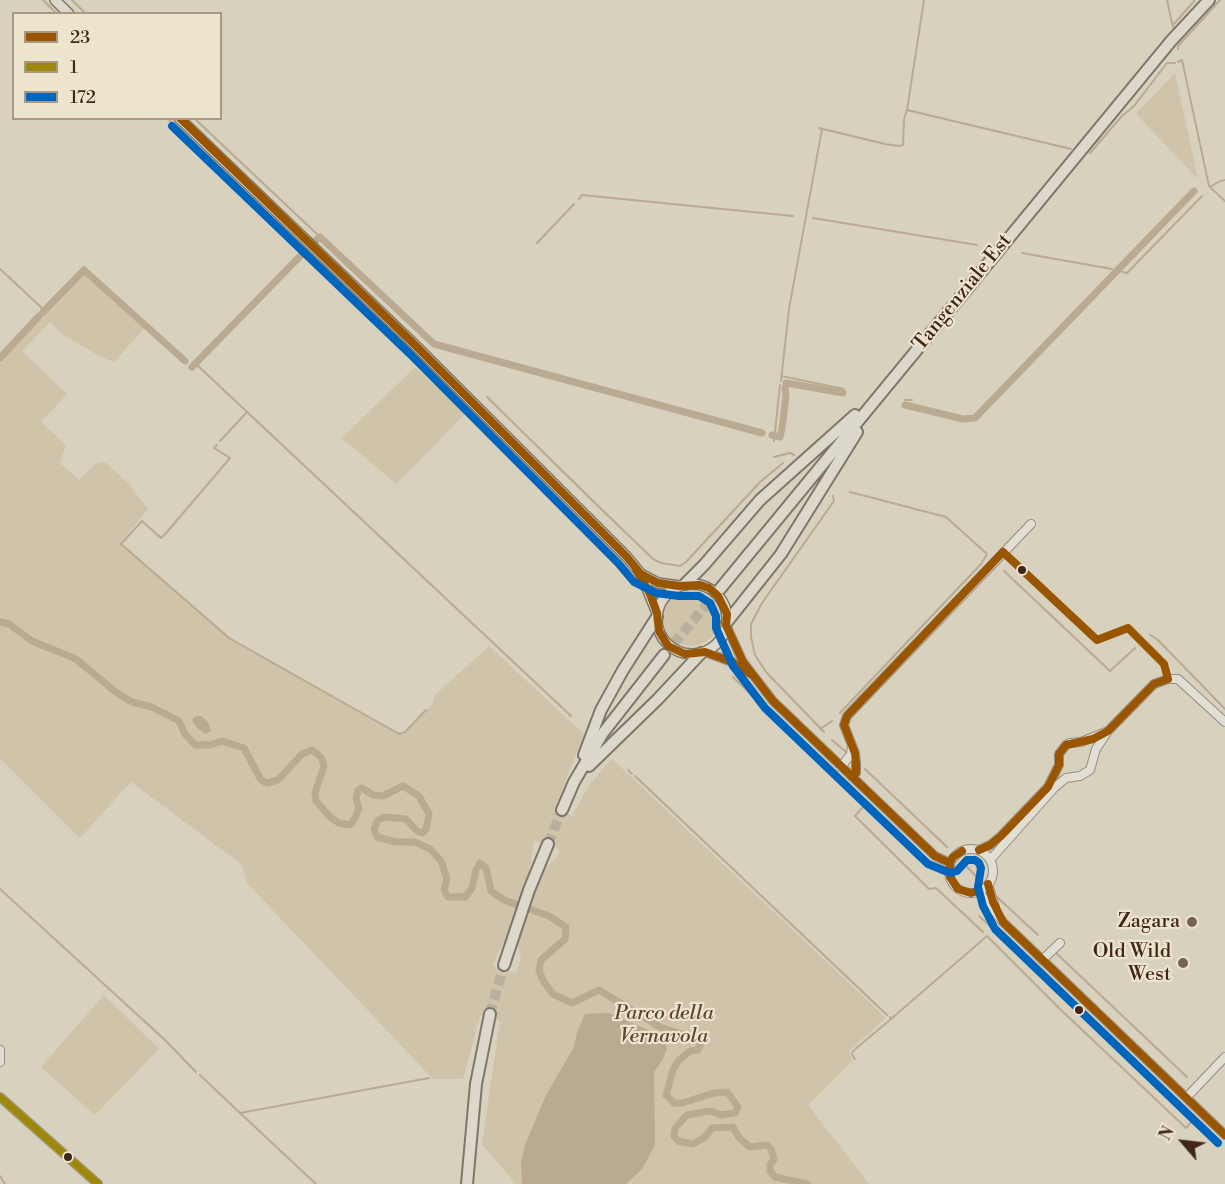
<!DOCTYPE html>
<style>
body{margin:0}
#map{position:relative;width:1225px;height:1184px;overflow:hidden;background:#d8d1be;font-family:"Libre Bodoni",serif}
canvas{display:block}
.legend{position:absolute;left:12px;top:12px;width:210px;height:108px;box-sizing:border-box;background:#ede4ce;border:2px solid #a89885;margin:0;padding:8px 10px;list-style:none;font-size:18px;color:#412718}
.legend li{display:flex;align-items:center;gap:12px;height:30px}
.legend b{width:30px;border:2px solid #a89885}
.north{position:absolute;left:1153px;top:1112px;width:60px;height:60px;-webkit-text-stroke:4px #ede4ce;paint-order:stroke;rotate:298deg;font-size:16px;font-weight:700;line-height:24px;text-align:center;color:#412718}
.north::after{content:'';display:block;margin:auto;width:21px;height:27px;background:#412718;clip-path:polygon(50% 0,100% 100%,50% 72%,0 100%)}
</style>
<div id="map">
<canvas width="1225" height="1184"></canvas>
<ul class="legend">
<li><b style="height:8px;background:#950"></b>23</li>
<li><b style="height:8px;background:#9e880b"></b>1</li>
<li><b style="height:8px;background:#0065bd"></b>172</li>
</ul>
<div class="north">N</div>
</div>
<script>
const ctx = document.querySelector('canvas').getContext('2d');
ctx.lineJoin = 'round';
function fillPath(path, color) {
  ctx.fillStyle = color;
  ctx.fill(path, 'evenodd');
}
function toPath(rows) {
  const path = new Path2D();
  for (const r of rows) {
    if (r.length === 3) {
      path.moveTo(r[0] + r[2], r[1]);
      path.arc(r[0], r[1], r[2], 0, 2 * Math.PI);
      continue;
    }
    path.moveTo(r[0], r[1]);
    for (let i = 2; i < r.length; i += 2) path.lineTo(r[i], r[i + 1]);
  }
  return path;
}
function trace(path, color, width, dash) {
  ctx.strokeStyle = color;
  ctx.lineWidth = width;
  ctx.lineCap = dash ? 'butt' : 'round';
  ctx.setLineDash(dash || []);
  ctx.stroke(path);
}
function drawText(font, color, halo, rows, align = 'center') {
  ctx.font = font + ' "Libre Bodoni",serif';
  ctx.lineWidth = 4.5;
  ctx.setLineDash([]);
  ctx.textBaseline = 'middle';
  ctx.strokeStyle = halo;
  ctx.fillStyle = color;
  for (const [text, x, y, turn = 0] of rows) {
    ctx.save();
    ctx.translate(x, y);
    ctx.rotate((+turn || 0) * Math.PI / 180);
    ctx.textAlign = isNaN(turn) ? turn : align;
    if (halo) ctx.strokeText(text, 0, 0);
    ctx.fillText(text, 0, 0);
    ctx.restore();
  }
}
fillPath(toPath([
 [1175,73,1198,179,1136,114],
 [84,267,147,325,114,362,103,358,62,334,50,322,22,351,67,394,41,422,66,445,60,463,79,480,93,466,100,462,106,463,128,483,148,509,120,543,238,644,403,735,432,705,435,695,489,646,584,734,555,808,572,816,590,784,612,759,886,1018,849,1051,852,1061,808,1105,869,1184,516,1184,482,1144,500,1021,480,1016,463,1079,433,1079,247,883,242,865,131,782,80,838,0,758,0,359],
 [534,841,560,849,557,857,542,871,517,940,521,959,516,973,493,966,497,954,506,939,530,869],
 [415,367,466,413,396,484,347,442,340,440],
 [691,618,28],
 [104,995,159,1049,95,1115,41,1067]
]), '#cfc3aa');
fillPath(toPath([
 [196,716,201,716,208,722,211,731,206,734,198,729,193,722,193,718],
 [609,1013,664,1037,667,1049,662,1061,654,1072,655,1145,642,1169,626,1184,522,1184,521,1163,525,1145,546,1095,574,1047,577,1032,585,1014]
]), '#b9aa91');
trace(toPath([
 [43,0,57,14],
 [72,0,86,14],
 [1167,0,1173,27],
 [1173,25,1195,0],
 [1178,49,1178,46,1220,0],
 [1178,62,1182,60,1209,186,1225,201],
 [907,110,1071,149],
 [167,118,299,244],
 [194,118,320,237],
 [819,128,885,144,899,146,903,145,904,119,907,110,924,0],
 [1090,153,1122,116,1134,106,1167,63,1175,63],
 [1210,187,1220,181,1225,180],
 [579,199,582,195,793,216],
 [813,218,977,245],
 [537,243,574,204],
 [304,250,415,358],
 [1022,253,1112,269],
 [0,269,44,310],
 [1119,271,1127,273,1202,196],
 [196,364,571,716],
 [781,376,844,389],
 [781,381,789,309,822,129],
 [487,397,595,503,653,559,661,563,680,566,686,562,760,482,783,463],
 [905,400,912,400],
 [220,441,247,412],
 [774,441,780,385],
 [217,445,214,448,230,458,167,532,161,538,142,521,121,544,229,638,399,734,405,732,426,710],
 [774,457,790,453,794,455],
 [1004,571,1110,671,1135,648],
 [1150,635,1157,639,1225,709],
 [733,677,864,806,855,816,929,889,936,888,983,932],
 [840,713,981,564,987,554,946,517,850,492],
 [820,729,832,721],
 [824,732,766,672,755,655,751,637,751,624,762,603,834,501,833,496],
 [832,740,846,752],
 [865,769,947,847],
 [628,770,632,774],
 [635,776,887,1015],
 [965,865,980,880],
 [0,889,165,1040,196,1072],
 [997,897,1038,935],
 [979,916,991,927],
 [994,930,1059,994],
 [1054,951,1187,1077],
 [891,1019,987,936,1060,1009,1186,1128,1193,1120],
 [1099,1030,1195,1122],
 [855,1059,852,1055,853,1051,891,1019,890,1017],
 [200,1075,240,1113,429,1078],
 [240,1113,316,1184],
 [0,1176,5,1184]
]), '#b9aa91', 2);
trace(toPath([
 [315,241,320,237,434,344,762,433],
 [43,312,84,270,185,361],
 [0,358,39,316],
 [192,367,307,249],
 [786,383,843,393],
 [905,405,963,419,975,418,1194,191],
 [772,435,780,437,782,429,786,396,785,388],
 [0,622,9,624,32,641,76,659,117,693,132,702,152,707,179,721,185,734,195,745,210,745,222,741,244,748,261,780,267,783,278,780,302,754,312,750,321,757,324,766,315,793,316,801,330,817,339,823,350,825,355,818,359,808,356,799,358,790,362,788,373,795,383,796,403,786,419,796,429,814,426,829,423,833,417,831,406,819,385,817,378,820,374,829,377,837,396,842,415,842,430,849,441,861,447,879,444,890,448,897,465,897,472,888,476,870,480,863,486,868,491,891,504,900,549,916,566,927,565,939,541,960,539,971,544,982,553,994,572,1003,599,990,660,1027,697,1039,701,1043,698,1050,690,1051,678,1061,673,1070,666,1095,674,1103,682,1103,714,1093,727,1092,738,1107,735,1113,721,1115,710,1111,687,1115,675,1128,674,1136,678,1141,693,1144,705,1137,712,1128,733,1127,739,1138,750,1147,767,1145,771,1149,774,1159,770,1165,770,1171,775,1177,807,1184]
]), '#b9aa91', 7);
trace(toPath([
 [664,655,720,589],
 [548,844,562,810],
 [490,1014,504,965]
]), '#baaf9d', 10, [10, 5]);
const minor = toPath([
 [726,625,743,662,773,701,935,856,950,863],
 [705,652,732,662,747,672],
 [841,767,851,754,852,746],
 [852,777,856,773,856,763,855,753,844,725,847,716,1031,524],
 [971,871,22],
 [979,850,990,845,1001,836,1048,787,1059,765,1059,754,1066,745,1070,743,1081,742,1106,732],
 [990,860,1054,788,1066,778,1080,776,1090,770,1096,749,1108,731,1154,684,1168,679,1178,679,1225,722],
 [988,884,995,907],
 [978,891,1003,922,1225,1135],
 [1042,960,1060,943],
 [0,1050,0,1062],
 [0,1097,98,1184],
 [1187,1097,1225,1057]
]);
const major = toPath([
 [55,0,69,14],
 [179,118,416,346,626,556,641,574,657,613],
 [641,574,658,583,679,586],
 [692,619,35]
]);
const highway = toPath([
 [685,584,704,565,760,500,855,415],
 [720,589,1171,41,1209,0],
 [727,622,781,554,857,432],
 [584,755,601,710,623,670,657,617],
 [589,766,658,699,701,653],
 [562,810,574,782,603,733,664,655],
 [504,965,529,890,548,844],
 [467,1184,476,1084,490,1014]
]);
trace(minor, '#948c80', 10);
trace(major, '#7e766a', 12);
trace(highway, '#7e766a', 14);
trace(minor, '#e1ded4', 8);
trace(major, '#dcd8cc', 9);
trace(highway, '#dcd8cc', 10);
trace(toPath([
 [180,118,416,346,626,556,641,574,658,583,679,586,700,585,709,588,718,596,727,614,726,625,743,662,773,701,935,856,950,863],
 [1003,552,1097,640,1128,628,1164,664,1168,679],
 [636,569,650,594,657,613,659,631,668,646,685,654,705,652,732,662,752,675],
 [852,777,856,773,856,763,855,753,844,725,847,716,1003,552],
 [979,850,990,845,1001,836,1048,787,1059,765,1059,754,1066,745,1093,739,1108,731,1154,684,1168,679],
 [962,851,953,857,950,863,950,877,958,889,971,893,978,891],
 [988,884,993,902,1003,922,1225,1135]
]), '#950', 8);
trace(toPath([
 [0,1097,98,1184]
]), '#9e880b', 8);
trace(toPath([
 [172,126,409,353,618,563,634,582,656,593,679,596,699,596,710,603,716,616,716,628,733,666,765,708,928,864,950,873,957,871,967,860,975,860,979,863,981,868,978,887,983,906,995,929,1218,1143]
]), '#0065bd', 8);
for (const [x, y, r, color] of [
 [1022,570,5,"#412718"],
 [1192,922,6,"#766252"],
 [1183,963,6,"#766252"],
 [1079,1010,5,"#412718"],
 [68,1157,5,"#412718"]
]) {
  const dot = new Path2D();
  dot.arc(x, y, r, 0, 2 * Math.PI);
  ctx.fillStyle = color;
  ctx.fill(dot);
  trace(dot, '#ede4ce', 2);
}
drawText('20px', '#412718', '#ede4ce', [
 ["Tangenziale Est",963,293,-51]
]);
drawText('20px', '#412718', '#ede4ce', [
 ["Zagara",1180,922],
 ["Old Wild",1171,952],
 ["West",1171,975]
], 'right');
drawText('italic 20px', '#5c4432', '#ede4ce', [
 ["Parco della",664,1014],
 ["Vernavola",664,1037]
]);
</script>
